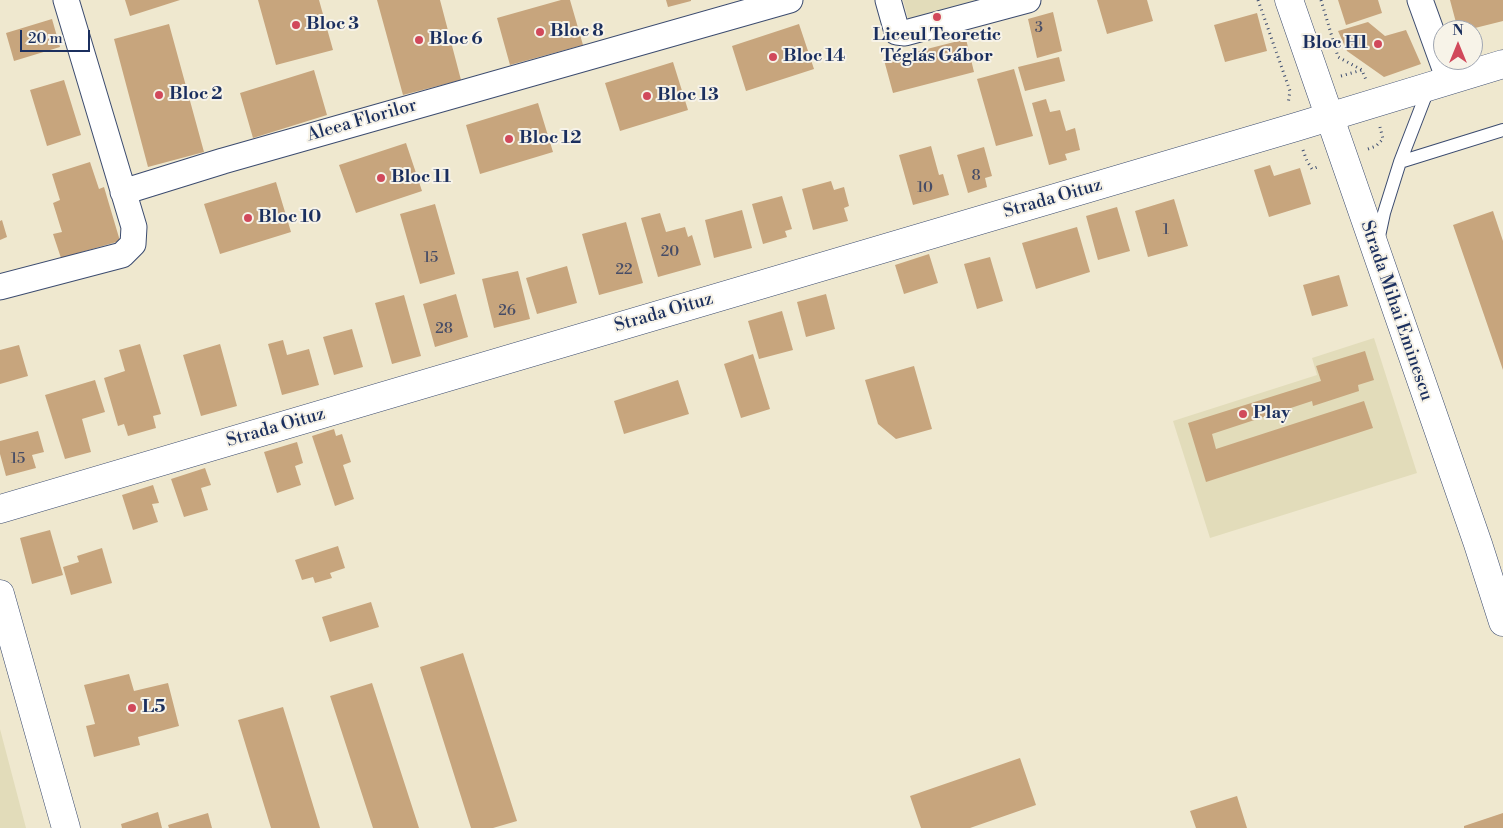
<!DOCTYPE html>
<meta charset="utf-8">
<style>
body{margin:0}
#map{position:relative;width:1503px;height:828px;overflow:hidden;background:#efe8cf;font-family:"Libre Bodoni",serif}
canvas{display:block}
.north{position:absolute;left:1433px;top:20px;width:50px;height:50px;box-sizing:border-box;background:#f7f3e8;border:1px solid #9fa5b1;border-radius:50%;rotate:0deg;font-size:14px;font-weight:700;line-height:20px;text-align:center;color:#1b2f5e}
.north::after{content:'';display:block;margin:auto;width:18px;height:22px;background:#d1495b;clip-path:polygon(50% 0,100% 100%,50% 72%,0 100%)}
.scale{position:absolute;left:20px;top:30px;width:70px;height:22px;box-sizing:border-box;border:2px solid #1b2f5e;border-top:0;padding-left:6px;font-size:15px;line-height:18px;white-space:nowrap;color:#1b2f5e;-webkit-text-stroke:4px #f7f3e8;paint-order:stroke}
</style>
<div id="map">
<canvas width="1503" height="828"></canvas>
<div class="north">N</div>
<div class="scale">20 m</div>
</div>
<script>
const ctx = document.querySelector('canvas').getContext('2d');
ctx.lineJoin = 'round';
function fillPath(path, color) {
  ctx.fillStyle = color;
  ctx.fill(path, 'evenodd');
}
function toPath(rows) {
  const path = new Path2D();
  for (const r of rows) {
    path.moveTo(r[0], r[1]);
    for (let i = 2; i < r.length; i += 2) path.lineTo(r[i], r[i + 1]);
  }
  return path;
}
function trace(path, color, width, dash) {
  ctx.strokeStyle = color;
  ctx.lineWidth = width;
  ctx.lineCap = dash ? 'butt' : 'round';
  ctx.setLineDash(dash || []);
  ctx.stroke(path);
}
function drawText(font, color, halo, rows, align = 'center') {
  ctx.font = font + ' "Libre Bodoni",serif';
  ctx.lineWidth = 4;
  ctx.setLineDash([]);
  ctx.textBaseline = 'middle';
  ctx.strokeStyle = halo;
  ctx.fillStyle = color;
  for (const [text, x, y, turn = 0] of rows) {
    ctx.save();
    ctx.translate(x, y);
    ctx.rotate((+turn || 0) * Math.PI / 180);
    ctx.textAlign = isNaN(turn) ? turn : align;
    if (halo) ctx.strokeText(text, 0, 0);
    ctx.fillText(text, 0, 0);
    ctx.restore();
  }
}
fillPath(toPath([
 [903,0,1018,0,912,32],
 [1374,338,1417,473,1210,538,1173,421,1317,375,1312,358],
 [0,729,26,828,0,828]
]), '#e2dcba');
fillPath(toPath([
 [125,0,180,0,130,16],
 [258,0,319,0,333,50,276,65],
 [377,0,440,0,461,80,403,95],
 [561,0,570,0,583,45,510,65,497,18],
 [666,0,691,0,691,1,668,7],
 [1097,0,1147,0,1153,21,1107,34],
 [1338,0,1378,0,1382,13,1346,25],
 [1450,0,1503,0,1503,21,1467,30,1458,30],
 [1053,12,1062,51,1037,58,1028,19],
 [1257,13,1267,51,1225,62,1214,25],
 [52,19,60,47,14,61,6,33],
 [1368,22,1385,36,1406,30,1421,64,1384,77,1347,51,1338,31],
 [169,24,204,152,148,167,114,39],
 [799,24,814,69,746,91,732,46],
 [966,39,974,72,893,93,884,60],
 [1059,57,1065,81,1025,91,1018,67],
 [673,62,688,110,620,131,605,83],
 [1014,69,1033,136,996,146,977,79],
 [314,70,327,115,253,138,240,93],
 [64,80,81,135,47,146,30,90],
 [1046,99,1050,112,1060,110,1066,131,1075,128,1080,150,1065,154,1067,160,1049,165,1032,103],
 [538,103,553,152,480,174,466,125],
 [406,143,422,191,356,213,339,165],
 [931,146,939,175,943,174,949,195,913,205,899,155],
 [984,147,992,176,985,178,987,187,968,193,957,155],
 [90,162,99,189,104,187,120,241,61,258,53,234,62,232,53,203,60,200,52,174],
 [1270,165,1274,176,1300,168,1311,204,1269,217,1254,170],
 [831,181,834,190,844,187,849,206,844,208,848,221,813,230,802,189],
 [276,182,291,232,220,254,204,204],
 [782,196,792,229,785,231,787,237,763,244,752,204],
 [1174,199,1188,246,1148,257,1135,211],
 [435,204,455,274,420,284,400,214],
 [1117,207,1130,251,1098,260,1086,216],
 [742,210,752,248,714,258,705,220],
 [1493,211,1503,241,1503,370,1453,225],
 [660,213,666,232,685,227,688,237,692,235,701,265,658,277,641,218],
 [2,220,7,237,0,240,0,221],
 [626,222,643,283,599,295,582,234],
 [1077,227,1090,272,1036,289,1022,243],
 [929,254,938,283,904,294,895,265],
 [990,257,1003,301,977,309,964,264],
 [567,266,577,303,537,314,526,278],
 [518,271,530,319,494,328,482,279],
 [1339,275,1348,306,1312,316,1303,285],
 [456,294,468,337,435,347,423,304],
 [826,294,835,329,806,337,797,302],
 [404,295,421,356,392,364,375,303],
 [782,311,793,350,759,359,748,321],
 [352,329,363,367,334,375,323,337],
 [283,340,287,355,309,349,319,385,282,395,268,344],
 [140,344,161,414,153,416,156,428,128,436,124,424,118,426,104,378,125,371,119,350],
 [220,344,237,406,201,416,183,355],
 [19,345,28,376,0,384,0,350],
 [1365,351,1374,380,1358,385,1359,391,1313,406,1312,401,1212,434,1216,449,1364,401,1373,428,1206,482,1188,423,1321,381,1316,366],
 [753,354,770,409,741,418,724,364],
 [914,366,932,429,896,439,878,424,865,380],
 [95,380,105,412,82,419,91,452,65,459,45,395],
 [678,380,689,414,624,434,614,401],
 [334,429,336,436,342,434,351,462,343,465,354,499,335,506,312,436],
 [38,431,44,452,32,455,36,468,6,476,0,454,0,441],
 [297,442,303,463,295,466,301,485,277,493,264,452],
 [205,468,211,485,201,488,208,510,184,517,171,479],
 [153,485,159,503,152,504,158,522,133,530,122,495],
 [50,530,63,575,32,584,20,538],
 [338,546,345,568,330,573,332,578,315,583,313,577,302,580,295,560],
 [102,548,112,583,71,595,63,567,79,562,77,556],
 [371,602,379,627,330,642,322,617],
 [463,653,517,821,493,828,471,828,420,667],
 [129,674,134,691,168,683,179,726,138,737,140,745,94,757,86,726,95,724,84,685],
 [372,683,419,828,373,828,330,696],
 [283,707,320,828,271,828,238,720],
 [1020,758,1036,805,970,828,921,828,910,796],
 [1237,796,1247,828,1196,828,1190,811],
 [158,812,162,828,122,828,121,824],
 [208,813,212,828,169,828,168,825],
 [1503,813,1503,828,1464,828,1464,826]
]), '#c7a57d');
const service = toPath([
 [1400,162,1503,130],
 [1378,241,1384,213,1400,162,1429,87]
]);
const minor = toPath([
 [888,0,897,32,905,33,1028,0],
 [1420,0,1449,80],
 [123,192,223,161,790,0],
 [0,287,122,255,133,244,134,227,66,0]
]);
const tertiary = toPath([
 [1289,0,1478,544,1503,622]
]);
const secondary = toPath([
 [0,509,1296,127,1503,64],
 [0,594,66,828]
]);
trace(service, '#3b4b6f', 14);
trace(minor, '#3b4b6f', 27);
trace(tertiary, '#3b4b6f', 29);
trace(secondary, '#3b4b6f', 29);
trace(toPath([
 [1258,0,1290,91,1288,104],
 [1321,0,1338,57,1362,70,1366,80],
 [1341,76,1362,70],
 [1368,149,1376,146,1383,139,1380,127],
 [1303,150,1307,161,1312,169,1320,166]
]), '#3b4b6f', 3, [1, 4]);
trace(service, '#fff', 12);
trace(minor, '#fff', 25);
trace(tertiary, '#fff', 28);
trace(secondary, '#fff', 28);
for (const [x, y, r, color] of [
 [937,17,5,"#d1495b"],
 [296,25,5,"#d1495b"],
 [540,32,5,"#d1495b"],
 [419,40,5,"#d1495b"],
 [1378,44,5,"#d1495b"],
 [773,57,5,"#d1495b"],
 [159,95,5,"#d1495b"],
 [647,96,5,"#d1495b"],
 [509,139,5,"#d1495b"],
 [381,178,5,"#d1495b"],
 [248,218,5,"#d1495b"],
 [1243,414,5,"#d1495b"],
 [132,708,5,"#d1495b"]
]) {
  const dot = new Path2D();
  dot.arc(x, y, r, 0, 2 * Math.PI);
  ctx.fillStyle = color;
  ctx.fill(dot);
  trace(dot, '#f7f3e8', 2);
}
drawText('15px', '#464c66', null, [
 ["3",1039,28],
 ["8",976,176],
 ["10",925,188],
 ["1",1166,230],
 ["20",670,252],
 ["15",431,258],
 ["22",624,270],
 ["26",507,311],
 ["28",444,329],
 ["15",18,459]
]);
drawText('bold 18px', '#1b2f5e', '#f7f3e8', [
 ["Bloc 3",306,25],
 ["Bloc 8",550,32],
 ["Liceul Teoretic",937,36,"center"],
 ["Téglás Gábor",937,57,"center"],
 ["Bloc 6",429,40],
 ["Bloc H1",1368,44,"right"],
 ["Bloc 14",783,57],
 ["Bloc 2",169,95],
 ["Bloc 13",657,96],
 ["Bloc 12",519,139],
 ["Bloc 11",391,178],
 ["Bloc 10",258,218],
 ["Play",1253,414],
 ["L5",142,708]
], 'left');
drawText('18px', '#1b2f5e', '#f7f3e8', [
 ["Aleea Florilor",362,121,-16],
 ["Strada Oituz",1053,199,-16],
 ["Strada Mihai Eminescu",1396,311,71],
 ["Strada Oituz",664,313,-16],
 ["Strada Oituz",276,428,-16]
]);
</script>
